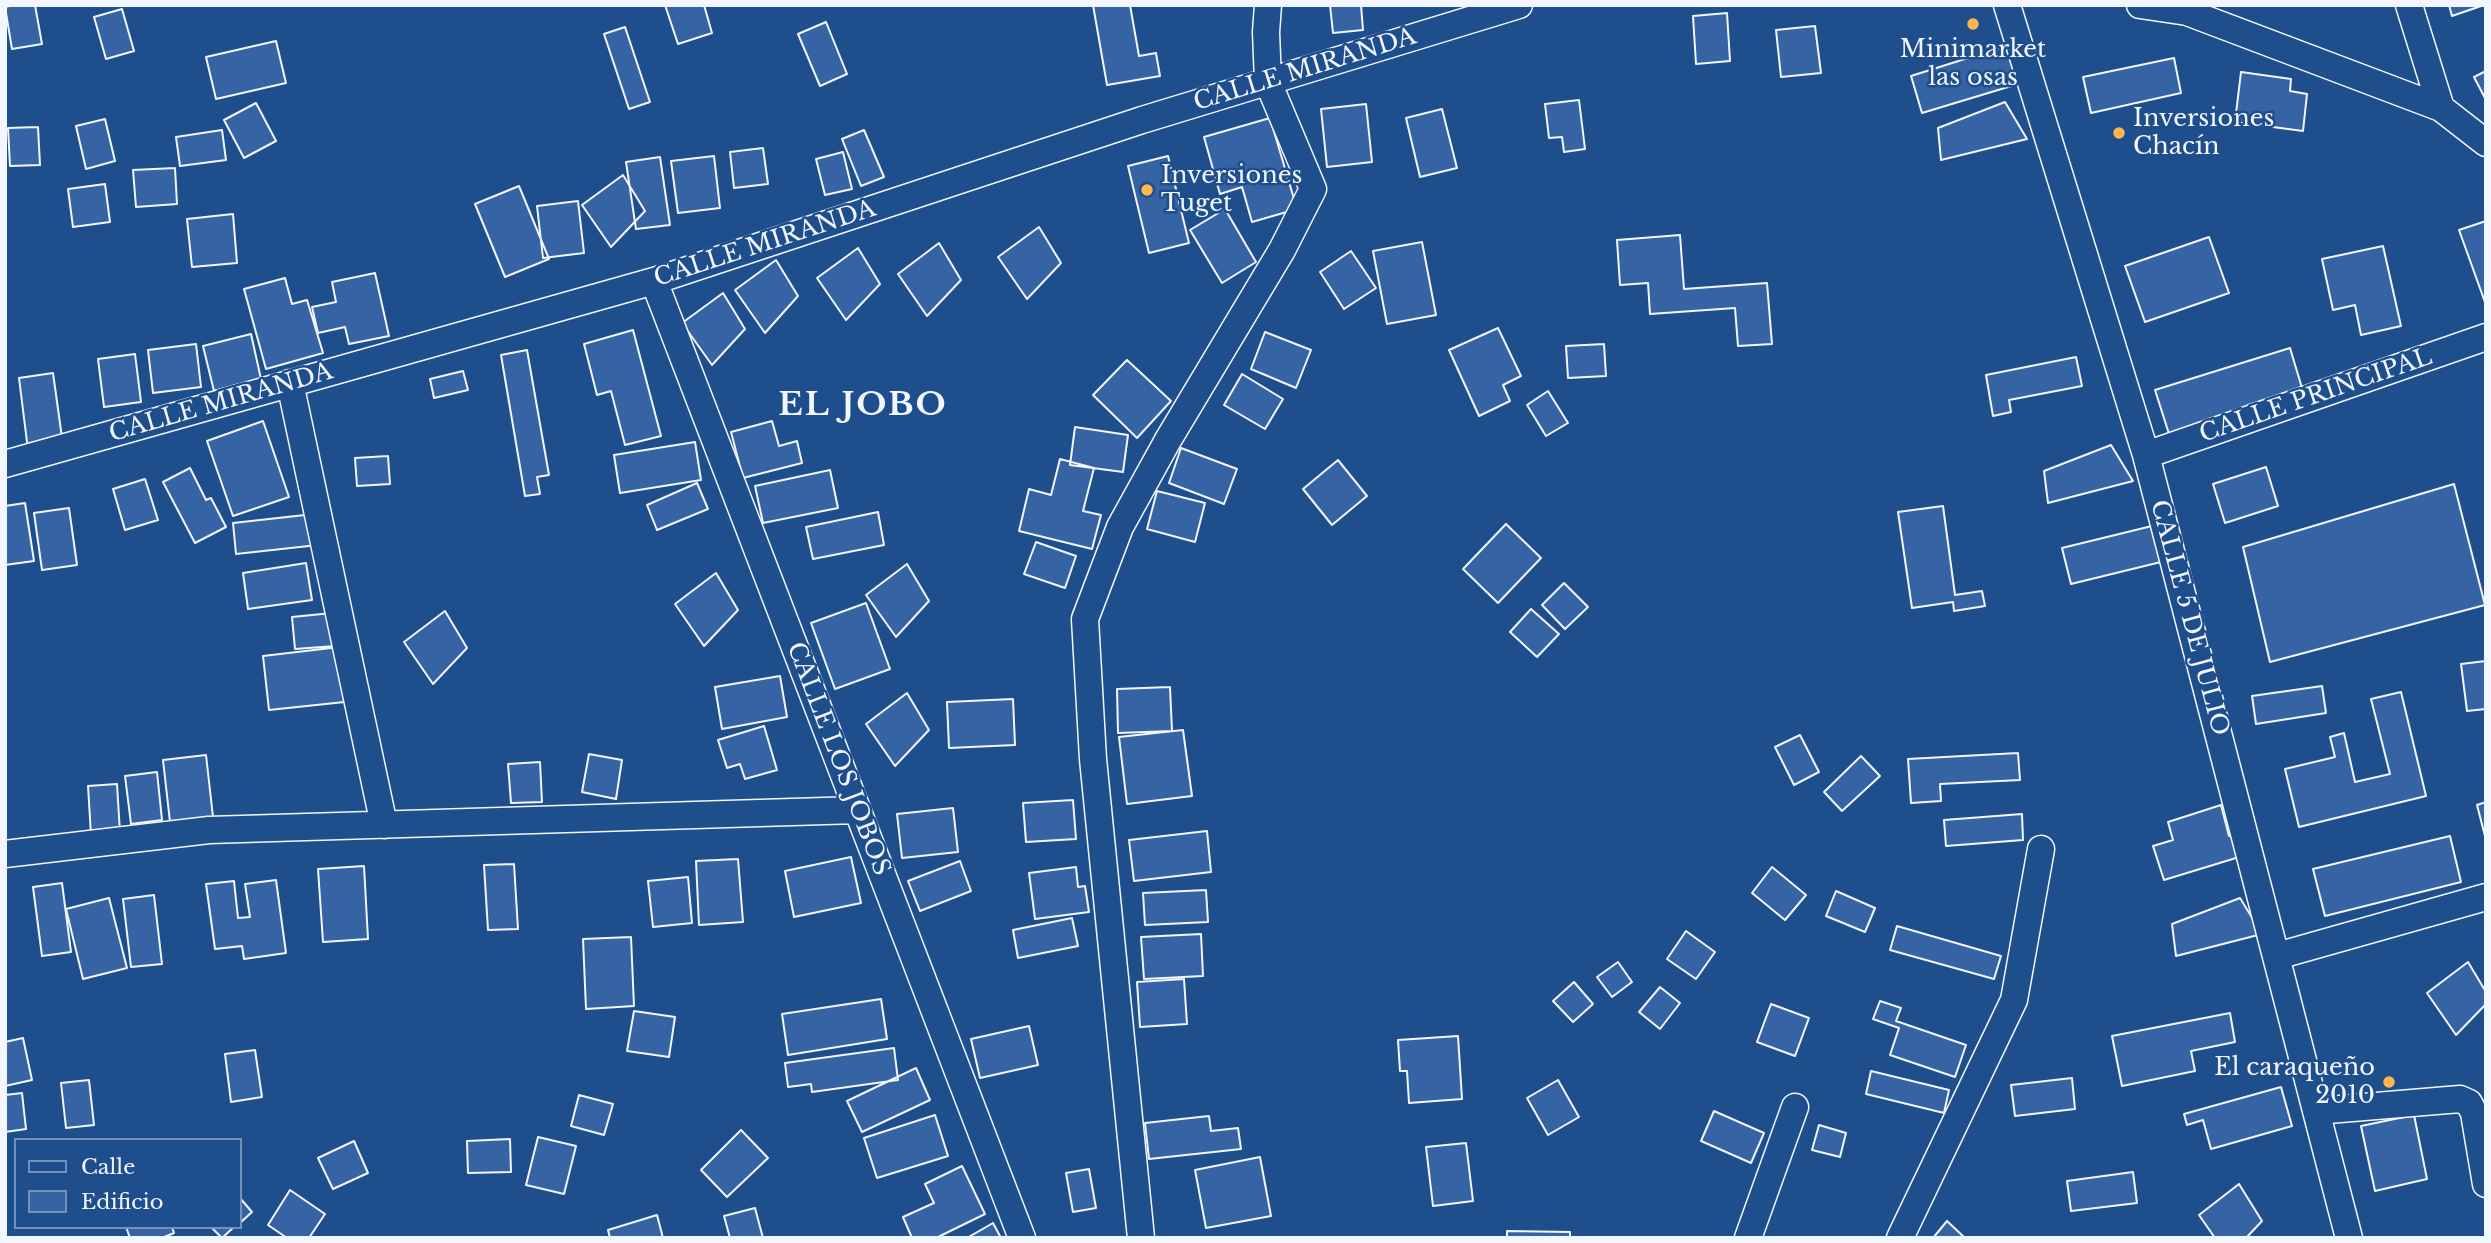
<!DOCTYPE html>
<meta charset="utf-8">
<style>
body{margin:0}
#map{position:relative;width:2491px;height:1243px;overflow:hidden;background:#1f4e8c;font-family:"Libre Baskerville",serif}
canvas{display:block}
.frame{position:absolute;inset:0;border:7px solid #f2f6ff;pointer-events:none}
.legend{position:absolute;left:14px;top:1138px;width:228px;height:91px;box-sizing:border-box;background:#1f4e8c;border:2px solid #7391ba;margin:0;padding:9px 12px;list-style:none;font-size:21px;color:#f2f6ff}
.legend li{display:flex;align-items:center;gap:14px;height:35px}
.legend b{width:35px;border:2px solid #7391ba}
</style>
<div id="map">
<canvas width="2491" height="1243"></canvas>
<div class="frame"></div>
<ul class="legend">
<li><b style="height:9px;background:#1f4e8c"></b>Calle</li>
<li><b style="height:19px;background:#3563a3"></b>Edificio</li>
</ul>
</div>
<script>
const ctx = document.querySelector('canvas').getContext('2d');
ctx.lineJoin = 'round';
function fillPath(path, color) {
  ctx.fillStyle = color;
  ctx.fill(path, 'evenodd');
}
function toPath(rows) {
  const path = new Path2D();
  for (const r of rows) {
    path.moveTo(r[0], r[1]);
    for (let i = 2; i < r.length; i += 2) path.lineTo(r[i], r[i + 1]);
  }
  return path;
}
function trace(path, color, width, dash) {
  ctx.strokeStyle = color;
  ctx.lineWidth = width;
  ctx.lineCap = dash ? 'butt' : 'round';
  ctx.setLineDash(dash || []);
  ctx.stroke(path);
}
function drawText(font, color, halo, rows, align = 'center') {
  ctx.font = font + ' "Libre Baskerville",serif';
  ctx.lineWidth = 5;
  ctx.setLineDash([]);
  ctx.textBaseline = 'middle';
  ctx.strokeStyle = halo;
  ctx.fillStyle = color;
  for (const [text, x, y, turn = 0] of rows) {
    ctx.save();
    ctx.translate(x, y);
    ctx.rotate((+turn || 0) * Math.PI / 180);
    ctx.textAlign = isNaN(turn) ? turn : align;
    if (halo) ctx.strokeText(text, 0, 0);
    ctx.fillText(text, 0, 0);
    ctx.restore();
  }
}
const building = toPath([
 [14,5,35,5,42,44,12,49,5,7,14,5],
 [665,5,704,5,712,33,678,44,665,5],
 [1093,5,1130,5,1139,56,1156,53,1160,76,1107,85,1093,5],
 [1330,5,1361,5,1363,30,1333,33,1330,5],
 [2449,5,2484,5,2452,16,2449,5],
 [122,9,134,51,106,59,94,17,122,9],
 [1727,13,1730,61,1696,64,1693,16,1727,13],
 [826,22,847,74,820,86,798,34,826,22],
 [1815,26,1821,73,1781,77,1776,30,1815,26],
 [625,27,650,102,629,109,604,34,625,27],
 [276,41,286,83,216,99,206,57,276,41],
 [2006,46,2018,84,1922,113,1911,76,2006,46],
 [2174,58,2181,93,2091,113,2083,77,2174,58],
 [2486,71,2486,100,2474,77,2486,71],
 [2241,72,2291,79,2290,91,2307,94,2303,131,2235,122,2241,72],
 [1579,100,1585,149,1564,152,1562,137,1549,138,1545,104,1579,100],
 [2005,102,2027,139,1941,160,1938,128,2005,102],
 [256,103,276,141,244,158,224,120,256,103],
 [1366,104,1372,162,1327,167,1321,109,1366,104],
 [1442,109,1457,168,1420,177,1406,118,1442,109],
 [1270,118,1297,209,1252,222,1242,187,1220,194,1204,137,1270,118],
 [105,119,115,161,86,169,76,126,105,119],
 [38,127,40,165,10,166,8,128,38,127],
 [222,130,226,160,180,166,176,137,222,130],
 [864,130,884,177,861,186,842,139,864,130],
 [763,148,768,184,734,188,730,152,763,148],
 [843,152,852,189,825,195,816,159,843,152],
 [714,156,720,208,678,213,671,161,714,156],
 [1168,156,1189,243,1149,253,1128,166,1168,156],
 [660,157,670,225,636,229,626,162,660,157],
 [175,168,177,204,136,207,133,170,175,168],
 [623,175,645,211,611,247,582,205,623,175],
 [105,184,110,222,73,227,68,189,105,184],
 [519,186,549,259,505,277,475,204,519,186],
 [578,201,584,253,543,258,537,206,578,201],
 [1225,209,1256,262,1222,283,1190,230,1225,209],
 [233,214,237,263,192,267,187,219,233,214],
 [2486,221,2486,305,2459,230,2486,221],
 [1039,227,1061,263,1027,299,998,257,1039,227],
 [1680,235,1684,289,1767,283,1772,344,1738,346,1735,308,1650,314,1648,283,1620,285,1617,240,1680,235],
 [2209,237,2229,293,2145,322,2125,266,2209,237],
 [1422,242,1436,315,1387,324,1373,251,1422,242],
 [939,243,961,280,927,316,898,274,939,243],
 [2383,246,2401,326,2361,335,2355,305,2333,310,2322,259,2383,246],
 [858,248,880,284,846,320,817,278,858,248],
 [1351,251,1376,288,1344,309,1320,272,1351,251],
 [776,260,798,296,765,333,735,290,776,260],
 [375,273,389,336,349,344,345,327,318,333,312,307,336,302,332,282,375,273],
 [285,278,292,304,307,300,323,353,266,369,244,289,285,278],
 [723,293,745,329,712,365,682,323,723,293],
 [1498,328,1521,376,1503,385,1510,401,1479,416,1449,350,1498,328],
 [633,330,661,436,625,445,611,391,597,395,584,344,633,330],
 [1265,332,1311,350,1296,388,1251,369,1265,332],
 [251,334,261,379,214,391,203,346,251,334],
 [196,344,201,387,153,393,148,350,196,344],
 [1604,344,1606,376,1568,378,1566,346,1604,344],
 [2290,348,2302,388,2248,405,2250,411,2170,437,2155,390,2290,348],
 [527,350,549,475,537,477,540,494,525,496,501,355,527,350],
 [135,354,141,402,104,407,98,359,135,354],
 [2076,357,2082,386,2009,400,2011,412,1993,416,1986,375,2076,357],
 [1127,360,1171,401,1137,438,1093,395,1127,360],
 [463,371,468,390,434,398,430,379,463,371],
 [53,373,63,445,28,450,19,378,53,373],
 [1242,374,1283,399,1265,429,1224,405,1242,374],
 [1548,391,1568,423,1546,436,1527,405,1548,391],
 [263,421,289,497,233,516,207,441,263,421],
 [772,421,779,446,797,441,802,463,743,478,731,432,772,421],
 [1075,427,1128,435,1123,472,1070,465,1075,427],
 [695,442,701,480,620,493,614,455,695,442],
 [2111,445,2133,481,2048,503,2044,471,2111,445],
 [1181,448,1237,469,1224,504,1169,483,1181,448],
 [388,456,390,484,357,486,355,458,388,456],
 [1060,459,1094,468,1083,511,1101,515,1092,549,1019,531,1029,489,1051,495,1060,459],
 [1338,460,1367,496,1332,525,1303,489,1338,460],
 [2266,467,2278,506,2225,523,2213,484,2266,467],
 [190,468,206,500,211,498,226,527,195,543,163,482,190,468],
 [830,470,838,508,763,523,755,486,830,470],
 [145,479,158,520,125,530,113,489,145,479],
 [697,483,708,509,657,530,647,505,697,483],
 [2454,484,2485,605,2270,662,2243,547,2454,484],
 [1157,491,1205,503,1195,542,1147,529,1157,491],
 [25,503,34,561,5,565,5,506,25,503],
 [1943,506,1955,595,1982,591,1985,606,1954,611,1953,602,1912,608,1898,512,1943,506],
 [69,508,77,565,42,570,34,513,69,508],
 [878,512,884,545,813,559,806,527,878,512],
 [314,514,318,545,236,554,233,523,314,514],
 [1506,524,1541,558,1498,603,1463,569,1506,524],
 [2156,525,2165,561,2071,584,2062,548,2156,525],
 [1036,542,1076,556,1065,588,1024,574,1036,542],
 [306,563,312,600,248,609,243,573,306,563],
 [907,564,929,601,896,637,866,595,907,564],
 [716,573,738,610,704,646,675,604,716,573],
 [1564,583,1588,607,1565,629,1542,605,1564,583],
 [866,603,890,669,835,689,811,623,866,603],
 [1531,609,1559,634,1537,657,1510,632,1531,609],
 [445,611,467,648,433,684,404,642,445,611],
 [332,613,335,646,295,649,292,617,332,613],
 [348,646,354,701,269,710,263,656,348,646],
 [2486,661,2486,709,2467,711,2461,664,2486,661],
 [780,676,787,717,722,729,715,687,780,676],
 [2322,686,2326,713,2256,724,2252,696,2322,686],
 [1170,687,1172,731,1118,733,1117,689,1170,687],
 [2401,692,2426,796,2299,827,2285,769,2335,757,2330,737,2344,733,2355,782,2390,774,2371,699,2401,692],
 [907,693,929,730,895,766,866,724,907,693],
 [1013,699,1015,745,949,748,947,702,1013,699],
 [764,726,777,770,745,779,740,764,727,768,718,740,764,726],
 [1183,730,1192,796,1127,804,1119,737,1183,730],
 [1800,735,1819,772,1794,785,1775,747,1800,735],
 [2018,753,2020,780,1940,784,1941,801,1911,803,1908,759,2018,753],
 [589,754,622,760,616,799,582,792,589,754],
 [206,755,213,817,170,822,163,760,206,755],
 [1861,756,1880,776,1842,811,1824,792,1861,756],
 [540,762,542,802,511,803,508,764,540,762],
 [157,772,162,820,131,824,125,776,157,772],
 [117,784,120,833,91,835,88,786,117,784],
 [1073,800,1076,839,1026,842,1023,803,1073,800],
 [2486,802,2486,840,2477,805,2486,802],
 [2221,805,2229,836,2243,832,2249,854,2164,880,2153,846,2173,840,2168,822,2221,805],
 [953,808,958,852,902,858,897,814,953,808],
 [2022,814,2023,840,1946,846,1944,820,2022,814],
 [1207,831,1211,872,1134,881,1129,840,1207,831],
 [2450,836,2461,882,2325,916,2313,869,2450,836],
 [851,857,861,903,794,917,785,871,851,857],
 [738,859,743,922,699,925,696,861,738,859],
 [960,861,971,891,920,911,908,881,960,861],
 [514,864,518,929,488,930,484,865,514,864],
 [364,866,368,939,323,942,318,869,364,866],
 [1076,867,1078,887,1085,886,1089,912,1035,919,1029,873,1076,867],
 [1772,867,1806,895,1785,920,1752,893,1772,867],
 [688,877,692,923,653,927,648,881,688,877],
 [276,880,286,953,244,959,242,946,215,949,206,884,234,881,238,918,250,917,245,884,276,880],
 [62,883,71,952,42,956,33,887,62,883],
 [1206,890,1208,922,1145,925,1143,893,1206,890],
 [1836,891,1875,908,1865,932,1826,916,1836,891],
 [154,895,162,964,131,967,123,899,154,895],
 [109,898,127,968,83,979,66,909,109,898],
 [2240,898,2262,934,2176,956,2172,924,2240,898],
 [1072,918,1078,946,1018,958,1013,930,1072,918],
 [1897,926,2001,956,1994,979,1890,950,1897,926],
 [1686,931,1715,952,1696,979,1667,959,1686,931],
 [1201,934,1203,976,1144,979,1141,937,1201,934],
 [631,937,634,1006,586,1009,583,939,631,937],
 [1618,962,1632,982,1612,997,1597,977,1618,962],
 [2468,962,2486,992,2486,1004,2456,1035,2427,993,2468,962],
 [1184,979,1187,1024,1140,1027,1137,982,1184,979],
 [1574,982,1593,1004,1573,1022,1553,1001,1574,982],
 [1660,987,1680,1003,1660,1029,1639,1012,1660,987],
 [881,999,887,1039,788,1055,782,1014,881,999],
 [1880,1001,1901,1008,1896,1021,1966,1045,1955,1077,1890,1055,1899,1028,1873,1019,1880,1001],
 [1771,1004,1809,1018,1795,1056,1757,1042,1771,1004],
 [634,1011,675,1017,669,1057,627,1051,634,1011],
 [2230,1013,2235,1042,2191,1051,2195,1071,2122,1086,2112,1036,2230,1013],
 [1029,1026,1038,1065,980,1078,971,1039,1029,1026],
 [1458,1036,1462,1099,1409,1103,1407,1071,1400,1071,1398,1040,1458,1036],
 [23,1038,32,1080,5,1086,5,1042,23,1038],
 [894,1048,898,1080,812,1092,811,1084,788,1087,785,1063,894,1048],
 [255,1050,262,1097,231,1102,225,1054,255,1050],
 [916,1068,930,1100,862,1132,847,1101,916,1068],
 [1871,1071,1949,1090,1944,1113,1866,1094,1871,1071],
 [2072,1078,2075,1109,2015,1116,2011,1085,2072,1078],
 [89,1080,94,1125,66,1128,61,1083,89,1080],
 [1558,1080,1579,1117,1548,1135,1527,1098,1558,1080],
 [2281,1087,2292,1126,2211,1149,2203,1120,2187,1125,2184,1114,2281,1087],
 [22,1093,26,1129,5,1132,5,1095,22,1093],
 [579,1095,613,1104,604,1135,571,1126,579,1095],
 [1714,1111,1764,1133,1751,1163,1701,1141,1714,1111],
 [935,1115,948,1156,877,1178,864,1138,935,1115],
 [2414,1115,2427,1179,2375,1191,2361,1126,2414,1115],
 [1209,1116,1211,1131,1238,1128,1241,1149,1149,1159,1145,1123,1209,1116],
 [1819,1125,1846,1133,1840,1157,1812,1150,1819,1125],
 [741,1130,768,1158,727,1197,701,1170,741,1130],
 [538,1137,576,1146,564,1194,526,1185,538,1137],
 [510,1139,511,1172,468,1173,467,1141,510,1139],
 [354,1141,368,1173,333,1189,318,1158,354,1141],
 [1466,1143,1473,1201,1433,1206,1426,1147,1466,1143],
 [1260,1157,1271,1216,1206,1228,1195,1170,1260,1157],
 [962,1166,985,1214,936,1238,912,1238,903,1217,934,1203,925,1184,962,1166],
 [1089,1169,1096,1208,1073,1212,1066,1173,1089,1169],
 [2133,1172,2137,1203,2071,1211,2067,1181,2133,1172],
 [2239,1184,2262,1221,2246,1238,2215,1238,2199,1215,2239,1184],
 [290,1190,325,1214,309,1238,287,1238,268,1225,290,1190],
 [240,1198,252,1212,240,1223,240,1198],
 [755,1208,763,1238,730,1238,724,1216,755,1208],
 [657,1215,663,1238,610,1238,608,1230,657,1215],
 [1947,1221,1965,1238,1933,1238,1947,1221],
 [993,1223,1001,1238,967,1238,993,1223],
 [126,1227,172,1227,174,1233,162,1238,130,1238,126,1227],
 [211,1227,234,1227,222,1238,211,1227],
 [1507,1231,1570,1232,1570,1238,1507,1238,1507,1231]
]);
fillPath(building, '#3563a3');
trace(building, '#f2f6ff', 2);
const street = toPath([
 [2007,5,2146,455,2349,1238],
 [2140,5,2187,12,2441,108,2486,143],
 [2409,5,2441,108],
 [654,281,1022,1238],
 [290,383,384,825],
 [2146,455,2486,337],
 [5,464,654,281,1142,120,1519,5],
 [5,854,209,830,857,810],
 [2277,956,2486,897],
 [2316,1111,2460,1099,2469,1103,2474,1113,2486,1184],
 [1141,1238,1093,759,1085,619,1120,527,1168,440,1282,250,1313,189,1268,82,1266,32,1268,5],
 [1748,1238,1795,1107],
 [1900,1238,2014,1000,2041,849]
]);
trace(street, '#f2f6ff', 29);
trace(street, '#1f4e8c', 26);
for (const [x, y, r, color] of [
 [1973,24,7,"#ffb74d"],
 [2119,133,7,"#ffb74d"],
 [1147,190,7,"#ffb74d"],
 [2389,1082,7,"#ffb74d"]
]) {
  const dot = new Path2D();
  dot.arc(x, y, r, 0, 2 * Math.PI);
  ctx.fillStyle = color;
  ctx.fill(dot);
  trace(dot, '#1f4e8c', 2.5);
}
drawText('24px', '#f2f6ff', '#1f4e8c', [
 ["Minimarket",1973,50,"center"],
 ["las osas",1973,78,"center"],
 ["Inversiones",2133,119],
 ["Chacín",2133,147],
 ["Inversiones",1161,176],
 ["Tuget",1161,204],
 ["El caraqueño",2375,1068,"right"],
 ["2010",2375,1096,"right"]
], 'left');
drawText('24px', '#f2f6ff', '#1f4e8c', [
 ["CALLE MIRANDA",1305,70,-17],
 ["CALLE MIRANDA",765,244,-18],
 ["CALLE PRINCIPAL",2316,396,-19],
 ["CALLE MIRANDA",221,403,-16],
 ["CALLE 5 DE JULIO",2189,618,75],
 ["CALLE LOS JOBOS",838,759,69]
]);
ctx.letterSpacing = '2px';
drawText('bold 32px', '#f2f6ff', '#1f4e8c', [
 ["EL JOBO",863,406]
]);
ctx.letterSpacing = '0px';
</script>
